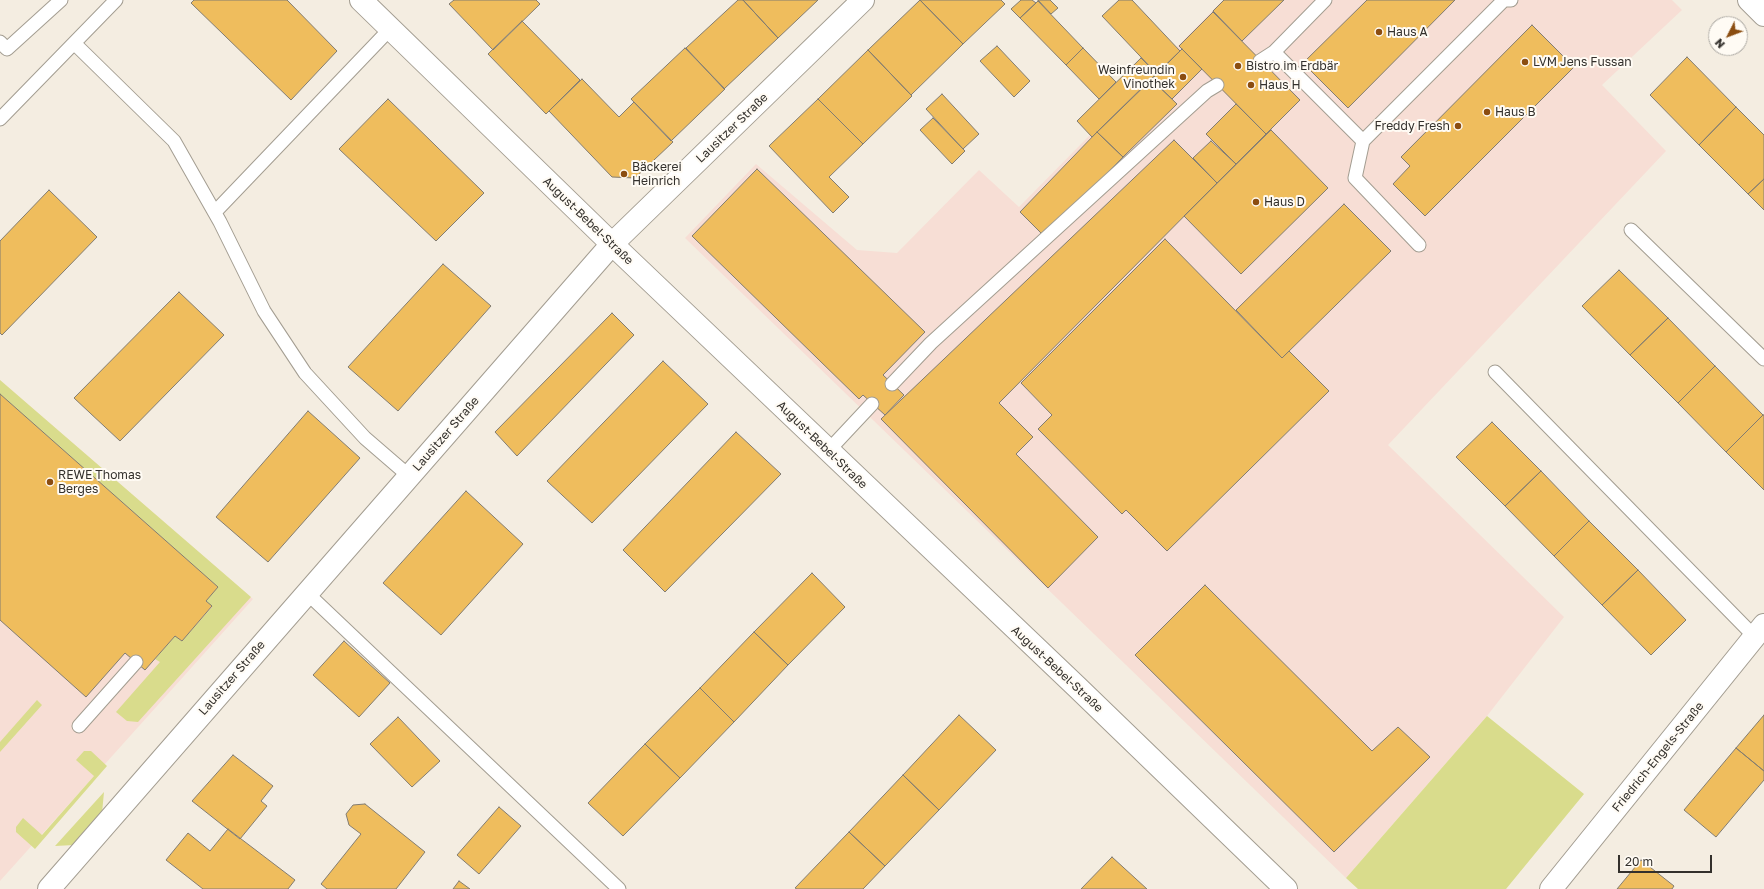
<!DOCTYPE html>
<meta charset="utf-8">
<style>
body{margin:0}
#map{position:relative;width:1764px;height:889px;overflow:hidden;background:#f4ede1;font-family:"Golos Text",sans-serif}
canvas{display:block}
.north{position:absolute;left:1708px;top:16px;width:40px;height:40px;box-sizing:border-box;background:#fffbf4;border:1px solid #adaaa4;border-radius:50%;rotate:228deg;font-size:11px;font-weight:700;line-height:16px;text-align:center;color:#33302c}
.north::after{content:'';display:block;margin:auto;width:14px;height:18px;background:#8b4d10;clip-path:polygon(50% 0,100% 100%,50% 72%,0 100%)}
.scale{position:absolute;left:1618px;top:855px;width:94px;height:18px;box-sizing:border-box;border:2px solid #33302c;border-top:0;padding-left:5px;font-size:12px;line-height:14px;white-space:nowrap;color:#33302c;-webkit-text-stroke:3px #fffbf4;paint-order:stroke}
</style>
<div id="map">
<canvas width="1764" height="889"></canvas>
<div class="north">N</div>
<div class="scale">20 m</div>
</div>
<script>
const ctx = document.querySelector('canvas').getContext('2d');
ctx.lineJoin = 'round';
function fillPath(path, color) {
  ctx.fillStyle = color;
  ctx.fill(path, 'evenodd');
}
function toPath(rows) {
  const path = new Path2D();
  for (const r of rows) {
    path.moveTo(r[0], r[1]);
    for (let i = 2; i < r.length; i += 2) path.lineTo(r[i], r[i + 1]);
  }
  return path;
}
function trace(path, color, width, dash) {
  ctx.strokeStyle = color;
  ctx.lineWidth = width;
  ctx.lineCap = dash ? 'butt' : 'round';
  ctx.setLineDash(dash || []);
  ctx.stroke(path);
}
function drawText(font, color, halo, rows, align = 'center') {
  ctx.font = font + ' "Golos Text",sans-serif';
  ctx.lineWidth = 4;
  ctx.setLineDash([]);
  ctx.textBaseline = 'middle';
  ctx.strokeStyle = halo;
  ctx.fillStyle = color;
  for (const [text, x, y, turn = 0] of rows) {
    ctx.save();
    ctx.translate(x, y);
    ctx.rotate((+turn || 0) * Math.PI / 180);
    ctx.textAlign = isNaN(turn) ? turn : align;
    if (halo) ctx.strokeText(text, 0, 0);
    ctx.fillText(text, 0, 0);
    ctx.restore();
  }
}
fillPath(toPath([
 [1223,0,1672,0,1682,10,1602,85,1666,151,1388,445,1564,617,1487,716,1346,878,685,238,756,164,857,250,897,253,979,170,1019,207],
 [0,380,253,599,0,881]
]), '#f7ded5');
fillPath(toPath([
 [0,380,251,597,138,722,127,721,116,712,160,662,155,659,175,636,182,641,212,607,206,601,218,587,0,394],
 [37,700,42,705,0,752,0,742],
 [1487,716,1584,794,1506,889,1358,889,1346,878],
 [84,751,91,751,107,766,35,849,16,832,16,827,23,818,42,835,94,776,76,760],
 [104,792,102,813,74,845,55,846]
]), '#d9dc8c');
const building = toPath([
 [194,0,287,0,337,51,291,100,191,3,194,0],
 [454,0,536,0,540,4,493,50,449,4,454,0],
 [738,0,743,0,778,38,724,89,686,48,738,0],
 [743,0,818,0,778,38,743,0],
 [920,0,1001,0,1005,4,963,44,920,0],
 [920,0,963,44,911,95,868,50,920,0],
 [1021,0,1032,0,1036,3,1020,18,1011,9,1021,0],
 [1038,0,1050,0,1058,8,1051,14,1038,0],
 [1119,0,1132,0,1180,51,1157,74,1102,16,1119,0],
 [1224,0,1284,0,1242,41,1213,11,1224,0],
 [1367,0,1455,0,1348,108,1303,63,1367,0],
 [1038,1,1083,48,1066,65,1020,18,1038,1],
 [1213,12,1300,100,1266,134,1179,46,1213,12],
 [522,21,580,80,546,114,488,54,522,21],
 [1532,25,1574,67,1425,216,1393,184,1410,166,1401,157,1532,25],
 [997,46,1030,81,1014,97,980,61,997,46],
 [685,48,725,89,671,141,631,99,685,48],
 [1083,48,1116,82,1099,99,1066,65,1083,48],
 [1182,49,1202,69,1172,99,1151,79,1182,49],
 [868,50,912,96,863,144,818,99,868,50],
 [1687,57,1736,107,1699,145,1650,95,1687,57],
 [1141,58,1157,74,1092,137,1077,121,1141,58],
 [582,79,619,117,634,102,673,142,635,178,612,177,549,111,582,79],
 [1151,79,1177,104,1123,157,1097,132,1151,79],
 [942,94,979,134,963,149,926,109,942,94],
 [388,99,484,193,436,241,339,149,388,99],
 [818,99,863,144,829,177,849,197,833,213,769,146,818,99],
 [1236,104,1266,134,1236,164,1206,134,1236,104],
 [1736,107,1764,135,1764,179,1748,194,1699,145,1736,107],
 [933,118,965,151,952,164,920,130,933,118],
 [1271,130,1328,188,1241,274,1184,216,1271,130],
 [1097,132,1123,157,1044,236,1020,212,1097,132],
 [1174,140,1217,183,999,403,1033,437,1016,454,1098,537,1048,588,881,419,1174,140],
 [1211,141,1236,164,1217,183,1193,158,1211,141],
 [757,169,925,332,883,375,904,395,885,415,863,395,859,399,692,236,757,169],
 [1764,179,1764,210,1748,194,1764,179],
 [49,190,97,237,2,335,0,333,0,241,49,190],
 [1344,204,1391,251,1282,358,1236,310,1344,204],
 [1165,239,1282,358,1289,351,1329,391,1167,551,1126,510,1122,514,1038,429,1052,415,1021,383,1165,239],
 [443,264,491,306,398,411,348,367,443,264],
 [1619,270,1668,318,1630,355,1582,306,1619,270],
 [179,292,224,335,120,441,74,398,179,292],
 [612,313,634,335,517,456,495,432,612,313],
 [1668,318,1715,366,1678,403,1630,355,1668,318],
 [663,361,708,404,592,523,547,481,663,361],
 [1715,366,1763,415,1726,452,1678,403,1715,366],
 [0,394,218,587,206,601,212,606,182,641,175,636,145,670,125,653,86,697,0,620,0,394],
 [308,411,360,458,268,562,216,517,308,411],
 [1763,415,1764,415,1764,490,1726,452,1763,415],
 [1492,422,1541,471,1505,506,1456,457,1492,422],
 [736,432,781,474,665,592,623,550,736,432],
 [1541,471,1589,521,1554,556,1505,506,1541,471],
 [466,491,523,544,441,635,383,583,466,491],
 [1589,521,1638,570,1602,605,1554,556,1589,521],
 [1638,570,1686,620,1651,655,1602,605,1638,570],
 [812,573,845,607,788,665,754,632,812,573],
 [1205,585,1372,751,1398,727,1430,757,1334,852,1135,655,1205,585],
 [754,632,788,665,734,722,700,688,754,632],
 [344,641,390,683,359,717,313,675,344,641],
 [700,688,734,722,680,778,645,744,700,688],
 [959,715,996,750,939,810,903,775,959,715],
 [1764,715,1764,771,1736,748,1764,715],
 [398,717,440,761,412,787,370,744,398,717],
 [645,744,680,778,623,836,588,803,645,744],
 [1736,748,1764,771,1764,780,1716,837,1684,810,1736,748],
 [233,755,273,786,261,801,267,806,240,839,192,801,233,755],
 [903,775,939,810,885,866,849,832,903,775],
 [365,804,425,852,396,889,327,889,321,884,361,834,349,825,346,814,353,805,365,804],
 [499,807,521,826,479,874,457,855,499,807],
 [228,829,295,880,288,889,203,889,166,860,188,833,210,851,228,829],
 [849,832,885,866,863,889,797,889,795,888,849,832],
 [1112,857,1147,889,1081,889,1112,857],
 [1641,860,1674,886,1672,889,1617,889,1641,860],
 [459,881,470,889,453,889,459,881]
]);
fillPath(building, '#efbd5d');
trace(building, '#827c71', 1);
const service = toPath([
 [0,42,7,49,61,0],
 [75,44,174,141,220,222,264,311,305,373,365,438,409,476],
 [1274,52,1363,141,1355,178,1419,245],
 [1260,61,1274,52,1325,0],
 [0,119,116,0],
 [1363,141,1504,0,1511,0],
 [215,212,390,29],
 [1631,230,1764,359],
 [1495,372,1754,636],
 [892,384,931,343,1207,91,1217,85],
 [828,451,872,404],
 [307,593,619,889],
 [79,726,136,662]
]);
const minor = toPath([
 [361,0,612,244,1077,687,1286,889],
 [49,889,612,244,863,0],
 [1551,889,1764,625]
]);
const secondary = toPath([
 [1749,0,1764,15]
]);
trace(service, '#a39d91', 15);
trace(minor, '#a39d91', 24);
trace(secondary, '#a39d91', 24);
trace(service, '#fff', 13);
trace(minor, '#fff', 22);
trace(secondary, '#fff', 22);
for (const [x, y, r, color] of [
 [1379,32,4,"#8b4d10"],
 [1525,62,4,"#8b4d10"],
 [1238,66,4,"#8b4d10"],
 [1183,77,4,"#8b4d10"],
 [1251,85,4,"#8b4d10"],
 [1487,112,4,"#8b4d10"],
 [1458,126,4,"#8b4d10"],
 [624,174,4,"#8b4d10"],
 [1256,202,4,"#8b4d10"],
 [50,482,4,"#8b4d10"]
]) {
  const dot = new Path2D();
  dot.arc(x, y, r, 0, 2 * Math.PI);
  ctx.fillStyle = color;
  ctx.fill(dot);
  trace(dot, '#fffbf4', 1.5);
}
drawText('12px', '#33302c', '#fffbf4', [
 ["Haus A",1387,32],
 ["LVM Jens Fussan",1533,62],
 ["Bistro im Erdbär",1246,66],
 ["Weinfreundin",1175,70,"right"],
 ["Vinothek",1175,84,"right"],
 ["Haus H",1259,85],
 ["Haus B",1495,112],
 ["Freddy Fresh",1450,126,"right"],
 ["Bäckerei",632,167],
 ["Heinrich",632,181],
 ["Haus D",1264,202],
 ["REWE Thomas",58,475],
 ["Berges",58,489]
], 'left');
drawText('12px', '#33302c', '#fffbf4', [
 ["Lausitzer Straße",732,128,-44],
 ["August-Bebel-Straße",588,221,44],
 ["Lausitzer Straße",446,434,-49],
 ["August-Bebel-Straße",822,445,44],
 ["August-Bebel-Straße",1057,669,43],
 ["Lausitzer Straße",232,678,-49],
 ["Friedrich-Engels-Straße",1658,757,-51]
]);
</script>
